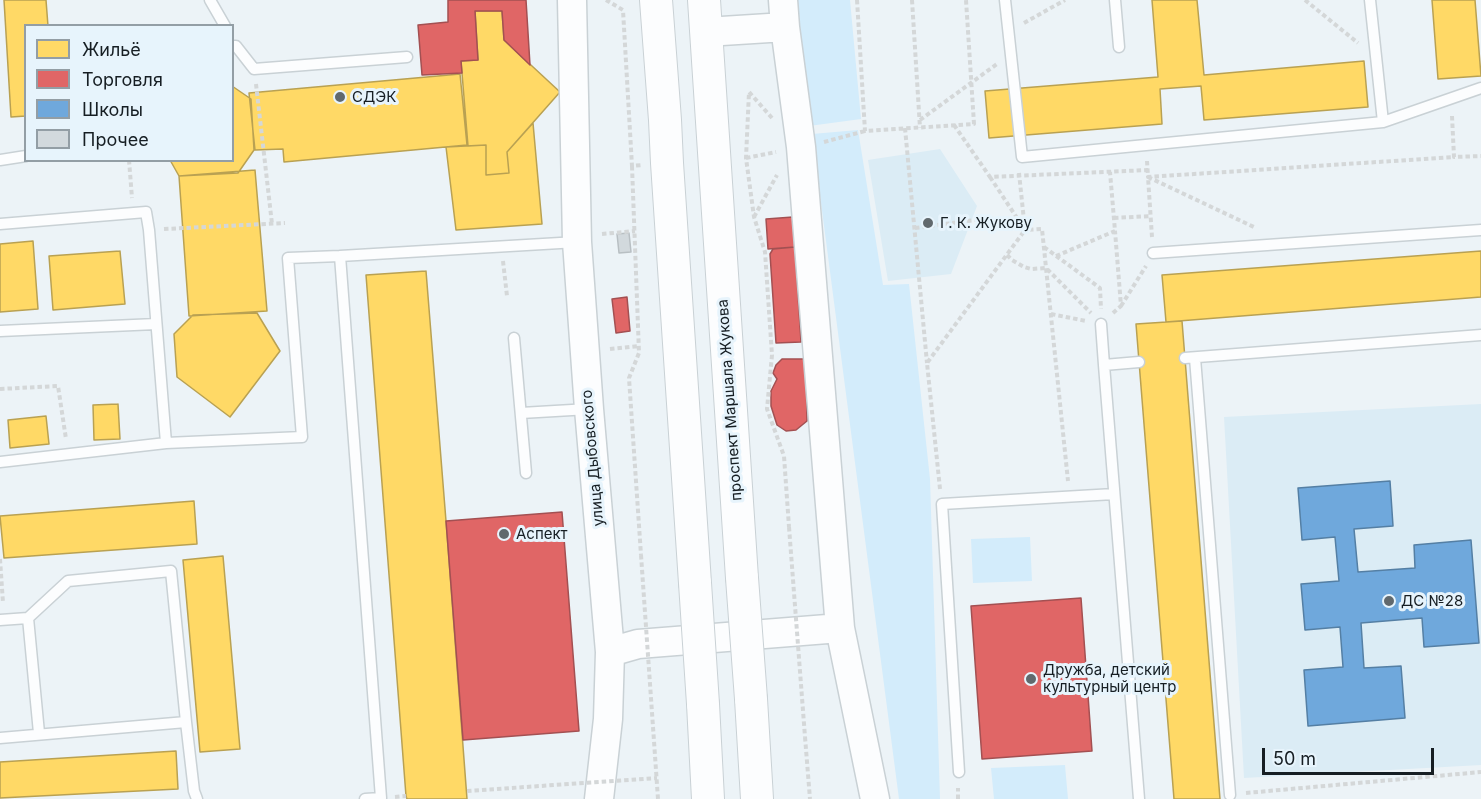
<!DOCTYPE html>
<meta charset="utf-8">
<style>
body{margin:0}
#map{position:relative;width:1481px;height:799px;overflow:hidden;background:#ecf3f7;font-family:Inter,sans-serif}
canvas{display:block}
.legend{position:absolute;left:24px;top:24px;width:210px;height:138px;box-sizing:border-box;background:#e7f4fc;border:2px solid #939ea5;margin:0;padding:8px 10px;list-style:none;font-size:18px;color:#161e23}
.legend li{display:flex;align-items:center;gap:12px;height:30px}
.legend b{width:30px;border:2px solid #939ea5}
.scale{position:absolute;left:1262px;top:748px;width:172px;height:27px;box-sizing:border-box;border:3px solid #161e23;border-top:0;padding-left:8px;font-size:18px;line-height:21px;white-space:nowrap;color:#161e23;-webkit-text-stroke:4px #e7f4fc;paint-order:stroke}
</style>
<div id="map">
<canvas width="1481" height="799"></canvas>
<ul class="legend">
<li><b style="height:16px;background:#ffd966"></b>Жильё</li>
<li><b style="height:16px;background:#e06666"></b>Торговля</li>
<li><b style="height:16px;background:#6fa8dc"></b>Школы</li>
<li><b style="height:16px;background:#d2d9dd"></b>Прочее</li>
</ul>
<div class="scale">50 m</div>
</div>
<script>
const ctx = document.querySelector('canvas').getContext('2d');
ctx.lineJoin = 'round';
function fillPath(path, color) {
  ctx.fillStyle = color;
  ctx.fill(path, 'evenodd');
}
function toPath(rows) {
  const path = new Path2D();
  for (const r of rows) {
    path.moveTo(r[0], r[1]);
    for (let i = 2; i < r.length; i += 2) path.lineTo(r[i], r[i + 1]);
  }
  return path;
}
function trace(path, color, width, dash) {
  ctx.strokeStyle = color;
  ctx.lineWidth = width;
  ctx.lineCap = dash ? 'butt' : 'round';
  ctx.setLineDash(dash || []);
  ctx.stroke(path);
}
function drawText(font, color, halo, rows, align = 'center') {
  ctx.font = font + ' Inter,sans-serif';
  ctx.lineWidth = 6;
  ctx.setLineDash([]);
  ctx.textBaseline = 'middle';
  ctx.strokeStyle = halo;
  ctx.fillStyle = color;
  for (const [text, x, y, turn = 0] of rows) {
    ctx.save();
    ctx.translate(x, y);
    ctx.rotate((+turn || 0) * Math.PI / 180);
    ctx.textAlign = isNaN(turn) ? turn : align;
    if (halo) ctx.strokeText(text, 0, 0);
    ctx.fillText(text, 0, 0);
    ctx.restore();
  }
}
fillPath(toPath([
 [940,149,977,206,951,274,888,281,868,160],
 [1481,404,1481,765,1244,778,1224,417]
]), '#dbecf5');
fillPath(toPath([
 [793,0,850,0,861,119,809,126],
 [858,130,883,285,909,284,930,479,940,799,899,799,812,134],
 [1030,537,1032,581,973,583,971,539],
 [1065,765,1068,799,994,799,991,768]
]), '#d3ecfb');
const homes = toPath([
 [4,0,46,0,48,26,26,26,26,116,11,117,4,0],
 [1152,0,1197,0,1204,75,1364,61,1368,107,1204,120,1201,86,1160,89,1162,124,989,138,985,91,1158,77,1152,0],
 [1432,0,1475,0,1481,76,1438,79,1432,0],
 [475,11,502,11,504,40,560,92,507,152,509,173,486,175,486,145,468,146,461,61,478,60,475,11],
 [460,74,467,145,284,162,283,149,255,150,249,93,460,74],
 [232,86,251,99,254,150,238,173,179,176,170,160,232,160,232,86],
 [533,123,542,224,456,230,446,147,486,145,486,175,509,173,507,152,533,123],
 [255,170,267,311,189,316,179,176,255,170],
 [33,241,38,309,0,312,0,244,33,241],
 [120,251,125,304,53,310,49,256,120,251],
 [1481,251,1481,297,1166,322,1162,275,1481,251],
 [426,271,446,521,467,799,407,799,406,796,366,275,426,271],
 [257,313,280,351,230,417,177,377,174,334,193,315,257,313],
 [1182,321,1220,799,1174,799,1136,324,1182,321],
 [118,404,120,439,94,440,93,405,118,404],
 [46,416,49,444,10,448,8,420,46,416],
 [194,501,197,544,4,558,0,516,194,501],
 [223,556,240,749,200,752,183,560,223,556],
 [176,751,178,789,0,798,0,762,176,751]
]);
fillPath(homes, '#ffd966');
trace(homes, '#b9a152', 1.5);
const shops = toPath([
 [448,0,526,0,530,65,504,40,502,11,475,11,478,60,461,61,462,73,422,75,418,25,448,22,448,0],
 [793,217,795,247,768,249,766,219,793,217],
 [795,247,801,342,776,343,770,254,773,249,795,247],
 [627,297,630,331,616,333,612,299,627,297],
 [782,359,806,359,807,421,796,430,786,431,777,425,771,406,771,391,777,379,773,373,776,365,782,359],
 [562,512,579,731,463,740,446,521,562,512],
 [1081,598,1092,751,982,759,971,606,1081,598]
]);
fillPath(shops, '#e06666');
trace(shops, '#a35052', 1.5);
const schools = toPath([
 [1390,481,1393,526,1354,529,1358,572,1415,568,1414,545,1471,540,1479,643,1424,647,1422,618,1361,623,1364,668,1401,666,1405,718,1308,726,1304,670,1343,667,1340,627,1305,630,1301,584,1339,581,1335,537,1302,540,1298,488,1390,481]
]);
fillPath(schools, '#6fa8dc');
trace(schools, '#547fa4', 1.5);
const building = toPath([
 [629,233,631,252,619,253,617,234,629,233]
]);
fillPath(building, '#d2d9dd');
trace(building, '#b8bfc3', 1.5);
const service = toPath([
 [210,0,225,26],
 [1005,0,1022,157,1383,122,1481,88],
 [1115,0,1119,47],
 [1370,0,1383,122],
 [232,46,236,46,254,69,407,57],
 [0,160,26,156],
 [0,224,146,212,149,230,166,443,302,437,288,258,340,256],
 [1153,253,1481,230],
 [1101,324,1104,365],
 [0,331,156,324],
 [514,338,526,473],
 [1185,358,1481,335],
 [1195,358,1230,795],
 [521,413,589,409],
 [0,462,166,443],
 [28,618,39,733],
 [0,620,28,618,68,581,171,571,186,722,194,791,197,799],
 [0,738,186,722],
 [959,772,942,504,1114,494],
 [365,799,381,798,340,256,577,242],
 [1139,799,1104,365,1139,362]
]);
const tertiary = toPath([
 [572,0,577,242,589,409,610,652,608,719,599,799],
 [783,0,785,27,801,147,840,628,875,799],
 [706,32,785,27],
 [610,652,638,644,840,628]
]);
const secondary = toPath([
 [656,0,665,120,667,163,695,583],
 [704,0,742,578],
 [751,699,757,799],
 [703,704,708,799]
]);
trace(service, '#c9d1d5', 13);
trace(tertiary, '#c9d1d5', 31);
trace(secondary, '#c9d1d5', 34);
trace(toPath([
 [606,0,623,10,632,166,642,165],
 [857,0,865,131,974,124,966,0],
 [912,0,920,128],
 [1305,0,1358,43],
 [1024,23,1065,0],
 [256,84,272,224],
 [1452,116,1454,157,1481,156],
 [772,118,749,92,746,158,754,217,765,252,772,355,767,409,784,456,789,527],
 [920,120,997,64],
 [954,125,990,177,1148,170],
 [905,128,927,363],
 [824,142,865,131],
 [746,158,776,152],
 [129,160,132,198],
 [1147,161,1148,177,1454,157],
 [632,166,639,353,629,378,641,555],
 [990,177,1025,230,1042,229,1068,481],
 [754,217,777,175],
 [1114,218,1151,216],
 [915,228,990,218,1025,230],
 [164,229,285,223],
 [602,234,635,231],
 [1152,237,1148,177,1256,228],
 [1044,247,1100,288,1101,309],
 [1007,255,1012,260,1024,267,1031,269,1046,268,1091,313],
 [1056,256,1115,231,1110,172],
 [503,261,507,296],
 [1121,306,1146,266],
 [1113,313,1121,306,1115,231],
 [1051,314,1086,321],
 [610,349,639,346],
 [0,389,58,386,66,439],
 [940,489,927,363,1025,230,1019,173],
 [0,559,3,603],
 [653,727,658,799],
 [805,737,810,799],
 [1246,793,1481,772],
 [395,797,406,796],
 [958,799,958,788]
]), '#d4d7d8', 4, [4.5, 3]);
trace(service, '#fcfdfe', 10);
trace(tertiary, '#fcfdfe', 28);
trace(secondary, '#fcfdfe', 32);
const secondaryBridge = toPath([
 [742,578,751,699],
 [695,583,703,704]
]);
trace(secondaryBridge, '#c9d1d5', 34, []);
trace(toPath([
 [789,527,805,737],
 [641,555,653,727],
 [467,791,657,778]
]), '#d4d7d8', 4, [4.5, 3]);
trace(secondaryBridge, '#fcfdfe', 32);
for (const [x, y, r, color] of [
 [340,97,6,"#61696d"],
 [928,223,6,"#61696d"],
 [504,534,6,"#61696d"],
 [1389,601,6,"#61696d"],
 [1031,679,6,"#61696d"]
]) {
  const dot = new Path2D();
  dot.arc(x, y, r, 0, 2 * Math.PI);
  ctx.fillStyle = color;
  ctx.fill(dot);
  trace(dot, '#e7f4fc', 2);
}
drawText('15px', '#161e23', '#e7f4fc', [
 ["СДЭК",352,97],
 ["Г. К. Жукову",940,223],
 ["Аспект",516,534],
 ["ДС №28",1401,601],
 ["Дружба, детский",1043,670],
 ["культурный центр",1043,687]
], 'left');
drawText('15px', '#161e23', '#e7f4fc', [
 ["проспект Маршала Жукова",730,400,-94],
 ["улица Дыбовского",593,458,-95]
]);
</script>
